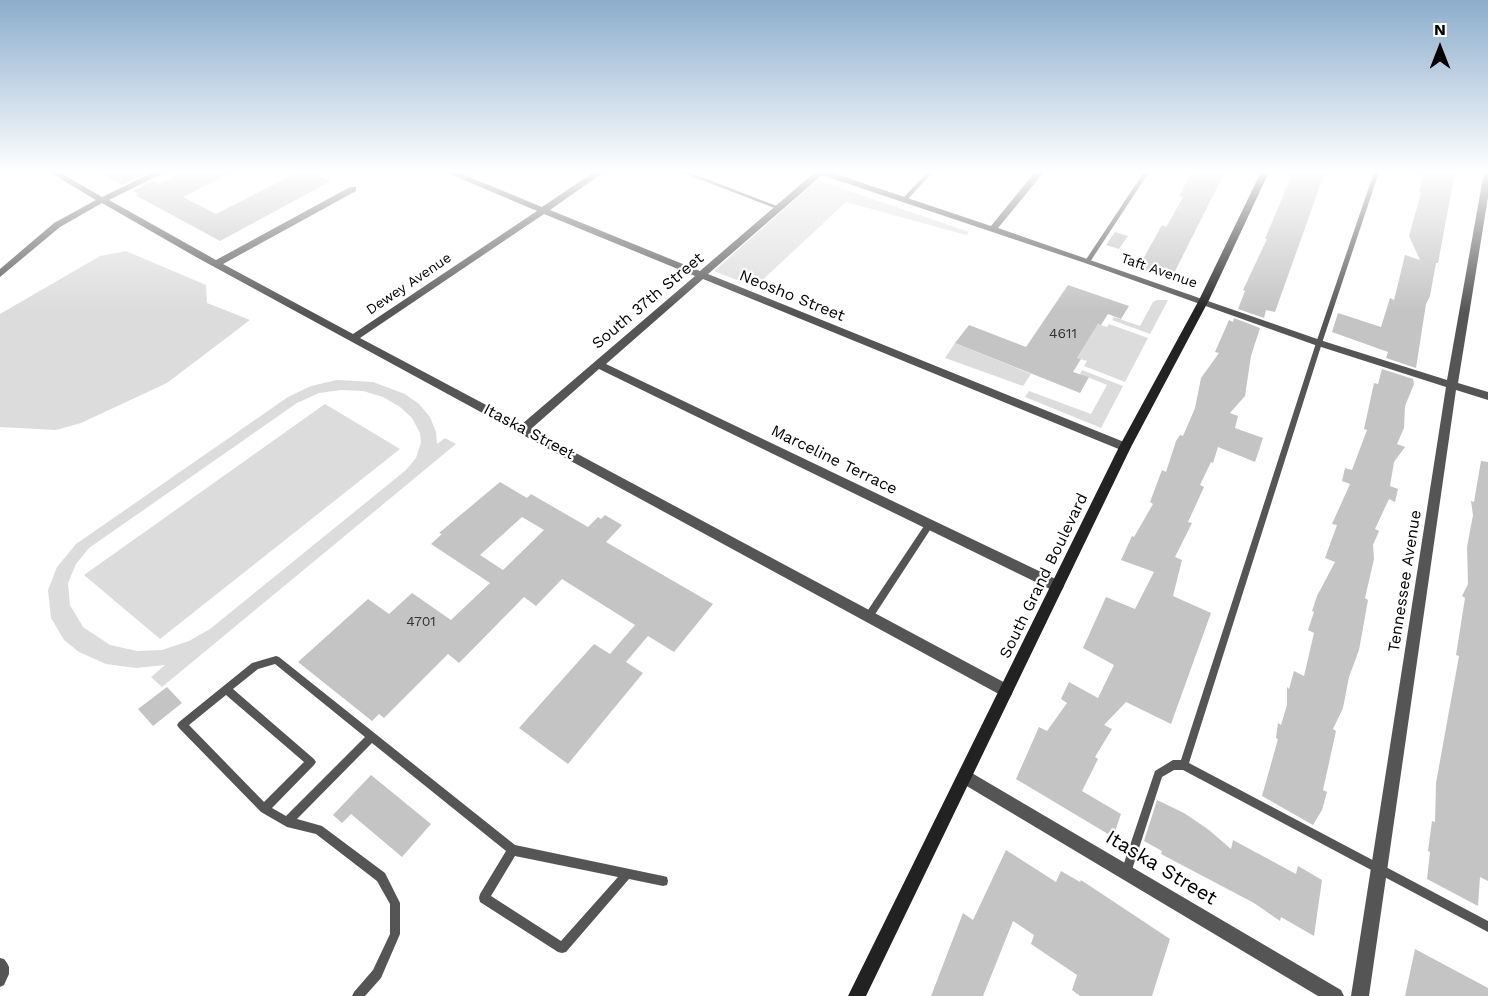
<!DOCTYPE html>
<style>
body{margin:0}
#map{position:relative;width:1488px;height:996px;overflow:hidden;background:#fff;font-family:"Work Sans",sans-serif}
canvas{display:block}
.north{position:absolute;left:1410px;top:18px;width:60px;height:60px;-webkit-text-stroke:4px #fff;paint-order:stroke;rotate:0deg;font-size:16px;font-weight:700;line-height:24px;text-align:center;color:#000}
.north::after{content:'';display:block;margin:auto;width:21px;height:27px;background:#000;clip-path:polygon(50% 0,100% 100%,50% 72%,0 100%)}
</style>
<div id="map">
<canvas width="1488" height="996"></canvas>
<div class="north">N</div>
</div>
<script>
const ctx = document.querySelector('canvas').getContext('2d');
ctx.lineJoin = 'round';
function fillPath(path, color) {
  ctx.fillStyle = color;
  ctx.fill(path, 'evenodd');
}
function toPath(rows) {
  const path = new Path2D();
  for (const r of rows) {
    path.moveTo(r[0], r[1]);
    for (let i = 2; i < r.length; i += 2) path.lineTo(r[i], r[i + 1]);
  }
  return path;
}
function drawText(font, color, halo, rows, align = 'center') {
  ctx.font = font + ' "Work Sans",sans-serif';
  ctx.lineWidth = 4.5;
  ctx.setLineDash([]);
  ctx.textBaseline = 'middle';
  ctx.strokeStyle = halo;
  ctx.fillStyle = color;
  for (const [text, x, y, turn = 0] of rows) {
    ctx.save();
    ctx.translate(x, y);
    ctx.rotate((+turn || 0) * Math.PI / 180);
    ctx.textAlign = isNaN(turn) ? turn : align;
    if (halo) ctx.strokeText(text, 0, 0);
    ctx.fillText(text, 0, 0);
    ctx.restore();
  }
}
fillPath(toPath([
 [820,181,969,232,966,235,846,202,755,287,714,271,814,183],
 [126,251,206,285,207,303,250,320,167,383,81,423,56,430,0,427,0,314,100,256],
 [1157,300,1168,300,1150,334,1112,320,1114,317,1140,326,1153,302],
 [1098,324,1107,327,1109,324,1148,338,1125,382,1084,366,1087,361,1077,358],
 [955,343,1014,367,1031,374,1023,386,945,358],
 [1082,370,1123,386,1101,428,1025,397,1029,391,1091,414,1107,385,1080,374],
 [337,380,373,382,405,394,419,404,430,417,436,432,437,444,445,438,456,444,162,687,151,677,165,665,136,668,106,664,79,652,64,640,51,618,48,590,57,567,76,544,288,397,311,386],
 [341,390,363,391,383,397,400,407,412,418,420,433,421,442,416,458,406,470,210,629,189,641,162,650,137,651,110,645,83,627,70,605,68,583,76,564,89,548,297,403,319,393],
 [325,404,400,449,160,639,84,575]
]), '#dcdcdc');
fillPath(toPath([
 [99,172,137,172,142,175,122,185],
 [183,172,232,172,183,197,216,214,298,172,310,172,331,181,220,241,135,195,139,194,133,191,153,181,159,184],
 [1192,172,1225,172,1171,279,1138,268,1162,225,1166,227,1172,217,1183,197,1179,196],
 [1293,172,1325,172,1275,312,1266,310,1264,318,1238,309,1245,291,1243,290,1267,239,1265,239],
 [1423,172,1455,172,1438,263,1436,263,1430,296,1426,304,1416,368,1386,358,1388,352,1332,332,1338,313,1381,327,1390,298,1394,300,1405,255,1420,260,1409,236,1421,193,1419,192],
 [1115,232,1128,236,1119,249,1106,245],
 [1068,285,1129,306,1121,319,1108,314,1101,325,1098,324,1077,358,1081,359,1073,372,1089,377,1080,393,955,343,969,325,1026,347],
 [1234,318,1260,328,1251,356,1245,396,1230,413,1238,416,1235,428,1263,438,1255,462,1218,447,1213,463,1211,462,1200,485,1204,487,1188,522,1192,523,1175,557,1182,560,1173,596,1211,613,1171,724,1126,702,1104,725,1112,729,1095,757,1098,759,1082,791,1121,814,1113,837,1016,779,1039,727,1047,731,1067,703,1061,699,1069,682,1098,698,1114,665,1083,648,1106,597,1135,609,1154,572,1121,560,1132,536,1134,537,1153,504,1150,502,1162,470,1166,472,1176,441,1180,435,1183,436,1195,408,1201,378,1219,353,1215,352,1229,320,1233,322],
 [1382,369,1413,379,1414,384,1405,406,1404,428,1397,444,1405,447,1394,462,1390,486,1398,489,1395,502,1389,499,1375,529,1379,531,1373,545,1374,559,1365,598,1368,600,1359,650,1349,677,1343,708,1333,729,1336,731,1323,790,1327,792,1322,810,1313,825,1262,796,1278,739,1276,738,1278,723,1281,725,1287,705,1287,687,1289,689,1294,671,1304,676,1314,633,1308,630,1314,612,1312,611,1317,596,1335,562,1325,558,1337,525,1332,524,1350,484,1342,481,1345,468,1352,470,1367,430,1364,429,1374,383,1378,384],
 [1481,461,1488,462,1488,881,1480,877,1478,906,1427,879,1430,852,1428,851,1432,821,1435,822,1436,783,1459,656,1456,655,1465,598,1462,596,1468,584,1467,547,1473,515,1471,501,1474,502],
 [500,482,527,498,531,494,588,527,598,517,601,519,605,515,622,525,606,542,713,604,674,652,648,636,626,662,643,673,568,764,519,728,594,644,610,654,635,625,562,579,536,606,524,597,459,663,448,654,384,718,379,714,372,721,298,662,368,599,389,614,412,593,451,620,490,583,431,544,442,534,439,533],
 [522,517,544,530,503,570,480,555],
 [167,687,182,703,153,726,138,709],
 [371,775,431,824,402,857,351,814,342,823,333,815],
 [1157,800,1184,813,1209,830,1231,849,1233,840,1296,874,1298,866,1322,880,1314,936,1281,917,1280,921,1254,903,1161,854,1162,851,1144,841],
 [1006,850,1056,882,1061,871,1080,882,1081,880,1170,939,1152,996,1080,996,1072,990,1077,975,1031,944,1034,935,1013,921,983,996,931,996,963,913,973,920],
 [1415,949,1488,988,1488,996,1405,996]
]), '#c4c4c4');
fillPath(toPath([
 [681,172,688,172,782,208,777,209,681,172],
 [928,172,933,172,906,201,902,201,902,199,928,172],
 [1144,172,1149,172,1090,262,1086,262,1085,261,1144,172],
 [1374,172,1379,172,1322,343,1189,763,1488,921,1488,932,1183,770,1174,770,1162,777,1130,876,1126,877,1122,876,1121,872,1155,771,1173,760,1181,760,1316,343,1374,172],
 [929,522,932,523,933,525,932,527,872,619,869,620,866,619,865,616,866,613,926,523,929,522],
 [276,656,279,657,515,845,663,876,667,877,668,881,667,885,663,886,629,879,566,952,562,953,558,952,480,902,479,898,480,894,506,851,372,743,297,819,322,826,385,873,400,903,400,934,381,978,365,996,352,996,354,992,373,970,390,934,390,904,377,881,316,834,287,827,261,812,179,728,177,725,179,722,252,663,276,656],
 [275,664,365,737,286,816,272,808,314,765,316,762,314,759,233,689,258,669,275,664],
 [226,695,304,762,264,802,189,725,226,695],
 [515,856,618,877,561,941,491,896,515,856],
 [0,958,4,959,7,963,9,967,9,974,4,985,0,987,0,958]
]), '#555');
fillPath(toPath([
 [49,172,59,172,102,197,154,172,165,172,109,200,216,260,350,187,356,187,356,191,223,264,353,334,537,211,445,172,457,172,542,207,594,172,604,172,550,210,700,271,815,172,830,172,991,226,1035,172,1044,172,998,228,1323,341,1447,380,1484,172,1488,172,1488,197,1458,383,1488,392,1488,400,1456,390,1369,996,1351,996,1446,387,1315,345,1085,263,822,175,708,274,1129,444,1131,447,1129,450,1121,450,703,279,606,364,1062,582,1064,586,1062,590,1057,592,1052,590,599,369,531,429,1011,686,1013,691,1011,696,1006,698,196,257,102,203,60,227,0,277,0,269,54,223,96,200,49,172],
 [544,214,695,276,522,424,360,338,544,214],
 [965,769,1341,990,1344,996,1318,996,960,782,957,777,960,772,965,769]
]), '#555');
fillPath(toPath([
 [1261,172,1269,172,1209,300,1131,447,866,996,848,996,1119,447,1199,300,1261,172]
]), '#222');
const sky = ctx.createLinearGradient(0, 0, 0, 312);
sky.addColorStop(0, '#8cadcc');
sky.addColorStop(0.55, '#fff');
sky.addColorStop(1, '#ffffff00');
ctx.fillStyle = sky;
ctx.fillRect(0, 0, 1488, 312);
drawText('14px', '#000', '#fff', [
 ["Taft Avenue",1159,271,19],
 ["Dewey Avenue",409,284,-34]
]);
drawText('14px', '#313131', null, [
 ["4611",1063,334],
 ["4701",421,622]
]);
drawText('16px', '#000', '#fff', [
 ["Neosho Street",792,296,22],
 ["South 37th Street",648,301,-40],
 ["Itaska Street",529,432,28],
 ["Marceline Terrace",834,460,26],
 ["South Grand Boulevard",1044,576,-64],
 ["Tennessee Avenue",1405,581,-81]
]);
drawText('20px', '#000', '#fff', [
 ["Itaska Street",1161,868,31]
]);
</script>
